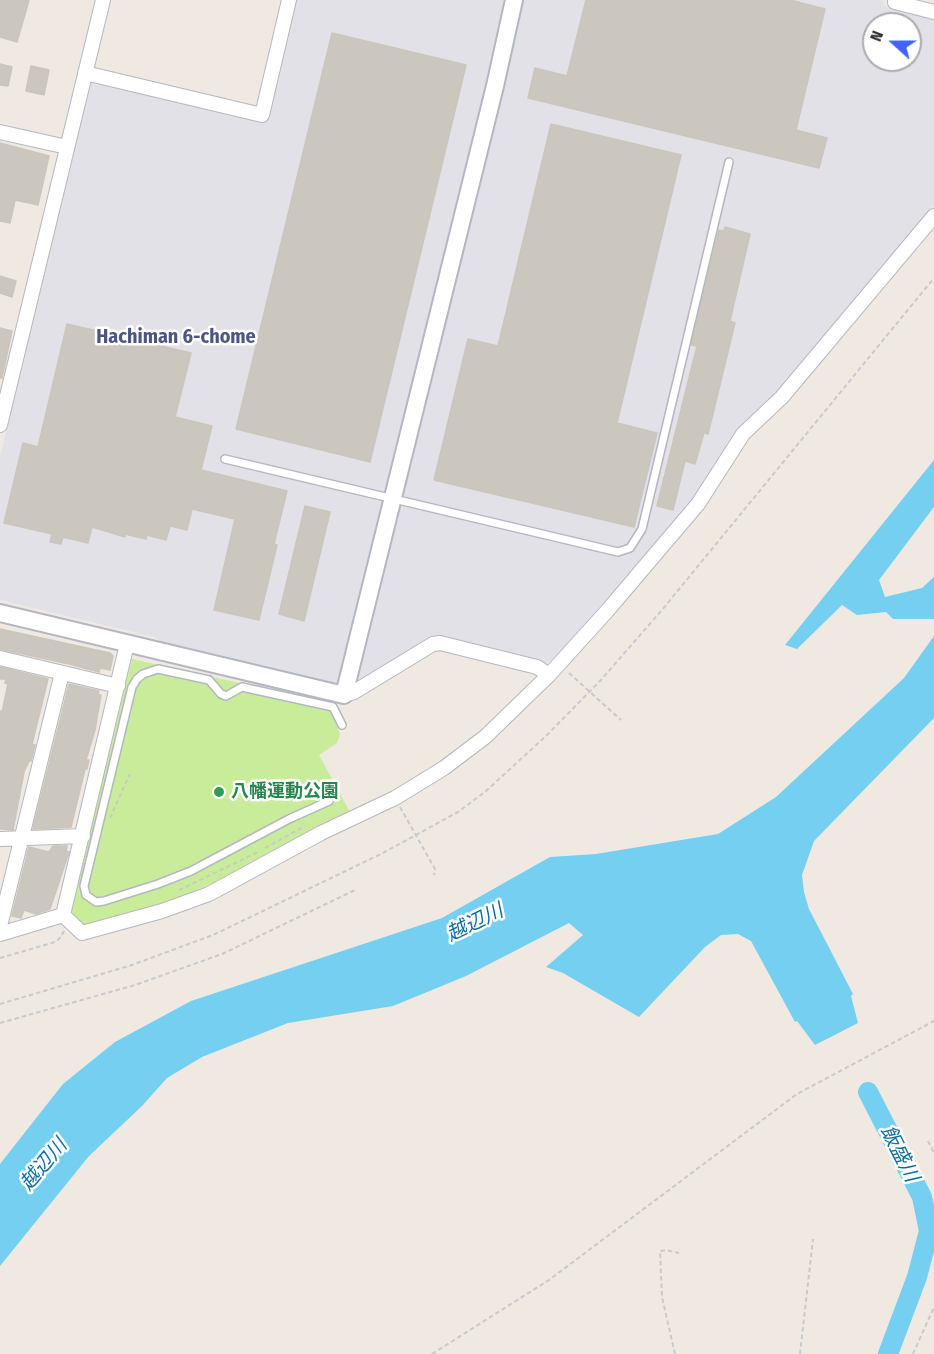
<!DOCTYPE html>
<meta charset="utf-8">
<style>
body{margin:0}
#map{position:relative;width:934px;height:1354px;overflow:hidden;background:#efe9e1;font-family:"Fira Sans Condensed",sans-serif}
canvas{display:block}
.north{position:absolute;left:862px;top:12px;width:60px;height:60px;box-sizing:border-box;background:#fff;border:2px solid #ababab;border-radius:50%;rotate:291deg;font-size:16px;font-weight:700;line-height:24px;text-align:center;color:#2e2e2e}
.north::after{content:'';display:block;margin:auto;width:21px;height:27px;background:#4264fb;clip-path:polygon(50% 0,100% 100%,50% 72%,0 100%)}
</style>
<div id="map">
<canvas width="934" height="1354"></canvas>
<div class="north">N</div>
</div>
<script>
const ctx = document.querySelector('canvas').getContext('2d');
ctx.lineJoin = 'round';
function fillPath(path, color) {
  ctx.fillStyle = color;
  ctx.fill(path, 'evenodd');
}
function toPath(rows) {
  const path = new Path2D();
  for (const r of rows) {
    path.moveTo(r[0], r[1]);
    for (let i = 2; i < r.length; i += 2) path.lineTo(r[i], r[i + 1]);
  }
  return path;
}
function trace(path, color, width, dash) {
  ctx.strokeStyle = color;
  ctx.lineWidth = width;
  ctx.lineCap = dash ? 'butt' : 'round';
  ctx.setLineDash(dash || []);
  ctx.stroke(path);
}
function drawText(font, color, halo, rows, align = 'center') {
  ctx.font = font + ' "Fira Sans Condensed","Noto Sans JP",sans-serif';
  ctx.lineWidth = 5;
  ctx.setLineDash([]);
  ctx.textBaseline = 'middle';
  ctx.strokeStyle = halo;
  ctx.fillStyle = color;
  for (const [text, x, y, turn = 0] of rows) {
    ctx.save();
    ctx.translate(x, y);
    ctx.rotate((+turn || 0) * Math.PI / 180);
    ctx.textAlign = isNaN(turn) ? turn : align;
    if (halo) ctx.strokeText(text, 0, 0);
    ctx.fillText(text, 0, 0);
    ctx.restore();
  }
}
fillPath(toPath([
 [295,0,882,0,885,6,934,19,934,204,777,393,737,430,715,468,692,500,554,659,546,663,440,636,431,638,346,688,163,644,154,637,0,600,0,457,90,81,95,79,265,119],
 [874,24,910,24,910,60,874,60]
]), '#e3e1e8');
fillPath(toPath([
 [132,659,329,703,340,734,337,743,319,755,351,814,292,841,235,873,164,905,87,926,78,921,70,912]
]), '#c9ec9a');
fillPath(toPath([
 [934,460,934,507,879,580,885,597,922,588,934,577,934,619,893,619,886,612,857,615,842,605,797,649,785,645],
 [934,636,934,718,814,841,802,875,804,892,809,909,853,994,851,996,858,1023,815,1045,797,1021,795,1022,751,941,738,934,721,935,705,947,639,1017,563,973,546,967,583,935,569,923,466,976,393,1006,288,1023,202,1057,167,1078,142,1106,89,1156,0,1266,0,1164,63,1084,115,1042,191,1001,442,918,550,857,596,854,718,834,776,797,904,678]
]), '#75cff0');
trace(toPath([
 [868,1092,922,1197,929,1231,917,1277,888,1354]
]), '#75cff0', 20);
const building = toPath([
 [0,0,29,0,17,42,0,37,0,0],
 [586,0,790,0,825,9,796,130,827,138,819,168,528,98,535,68,567,76,586,0],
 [332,33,466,65,370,462,236,429,332,33],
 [0,64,12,67,8,86,0,85,0,64],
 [31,66,49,70,44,95,26,91,31,66],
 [551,124,681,155,617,423,657,433,634,527,434,480,468,339,498,346,551,124],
 [0,143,49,156,38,205,15,200,10,223,0,221,0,143],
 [725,227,750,234,730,321,735,323,708,434,704,433,695,464,685,461,673,510,657,506,697,346,691,345,717,238,719,230,724,231,725,227],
 [0,276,16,281,12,297,0,293,0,276],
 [67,324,191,353,175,417,212,426,201,470,287,491,274,544,277,545,259,620,214,610,235,519,192,509,187,530,170,526,166,540,147,535,146,539,125,534,125,537,92,527,88,543,63,537,61,544,50,542,52,534,4,523,23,443,38,447,67,324],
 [0,328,12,331,2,378,0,378,0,328],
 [305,506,330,512,304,621,279,614,305,506],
 [0,629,110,653,113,656,110,670,100,668,99,672,69,664,0,649,0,629],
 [0,667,48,679,32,744,35,745,31,761,29,761,24,772,13,830,0,829,0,711,2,712,8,684,5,683,6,679,0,679,0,667],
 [69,684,99,691,98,695,101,695,95,730,86,760,89,760,87,769,85,769,71,827,33,829,69,684],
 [53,846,67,846,66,851,69,852,50,909,36,914,24,910,21,918,12,916,29,847,49,852,53,846]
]);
fillPath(building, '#cbc7bf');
trace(building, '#cbc5ba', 1.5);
const service = toPath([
 [225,459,618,552,630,548,642,529,729,162],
 [329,801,289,819,191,871,158,884,104,901,96,902,86,895,84,886,132,687,137,679,143,674,158,669,209,680,221,694,226,696,242,687,333,707,342,725]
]);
const minor = toPath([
 [895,0,895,2,934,12],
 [85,73,262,115,289,0],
 [0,132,67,147],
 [0,425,103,0],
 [0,658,118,686],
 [344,695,354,692,433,644,440,643,537,667,549,675],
 [0,839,83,836],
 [63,915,82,933,162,911,209,894,321,833,395,798,444,768,485,737,549,675,607,611,698,504,743,434,782,397,934,216],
 [0,926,62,673],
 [0,934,63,915,127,644]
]);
const tertiary = toPath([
 [0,613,344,695,495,86,514,0]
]);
trace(service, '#b4b7c1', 10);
trace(minor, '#b4b7c1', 16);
trace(tertiary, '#b4b7c1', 20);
trace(toPath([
 [569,673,621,720],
 [400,807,435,869,434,875],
 [110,818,130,774],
 [265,848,305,826],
 [179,890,258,852],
 [0,958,55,942,60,938,64,931],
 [0,1004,132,965,213,935,381,854,458,812,486,791,546,736,600,681,662,610,934,278],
 [0,1023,135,985,222,954,357,889],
 [928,1141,934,1153],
 [432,1354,549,1280,797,1094,934,1021],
 [675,1354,662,1297,660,1251,666,1250,679,1253],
 [800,1354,813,1239],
 [913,1354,934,1307]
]), '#c9c9c9', 2, [4.5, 3]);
trace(service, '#fff', 7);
trace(minor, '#fff', 14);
trace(tertiary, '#fff', 16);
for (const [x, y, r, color] of [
 [219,792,6,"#2e9e5b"]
]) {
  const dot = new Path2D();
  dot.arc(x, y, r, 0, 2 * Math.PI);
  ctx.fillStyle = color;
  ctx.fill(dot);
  trace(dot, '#fff', 2);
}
drawText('bold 18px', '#27864d', '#fff', [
 ["八幡運動公園",231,792]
], 'left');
drawText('bold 20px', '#4d5680', '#fff', [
 ["Hachiman 6-chome",176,337]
]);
drawText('italic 20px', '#0d6fa3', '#fff', [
 ["越辺川",475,923,-26],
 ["飯盛川",899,1154,63],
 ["越辺川",44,1165,-50]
]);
</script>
